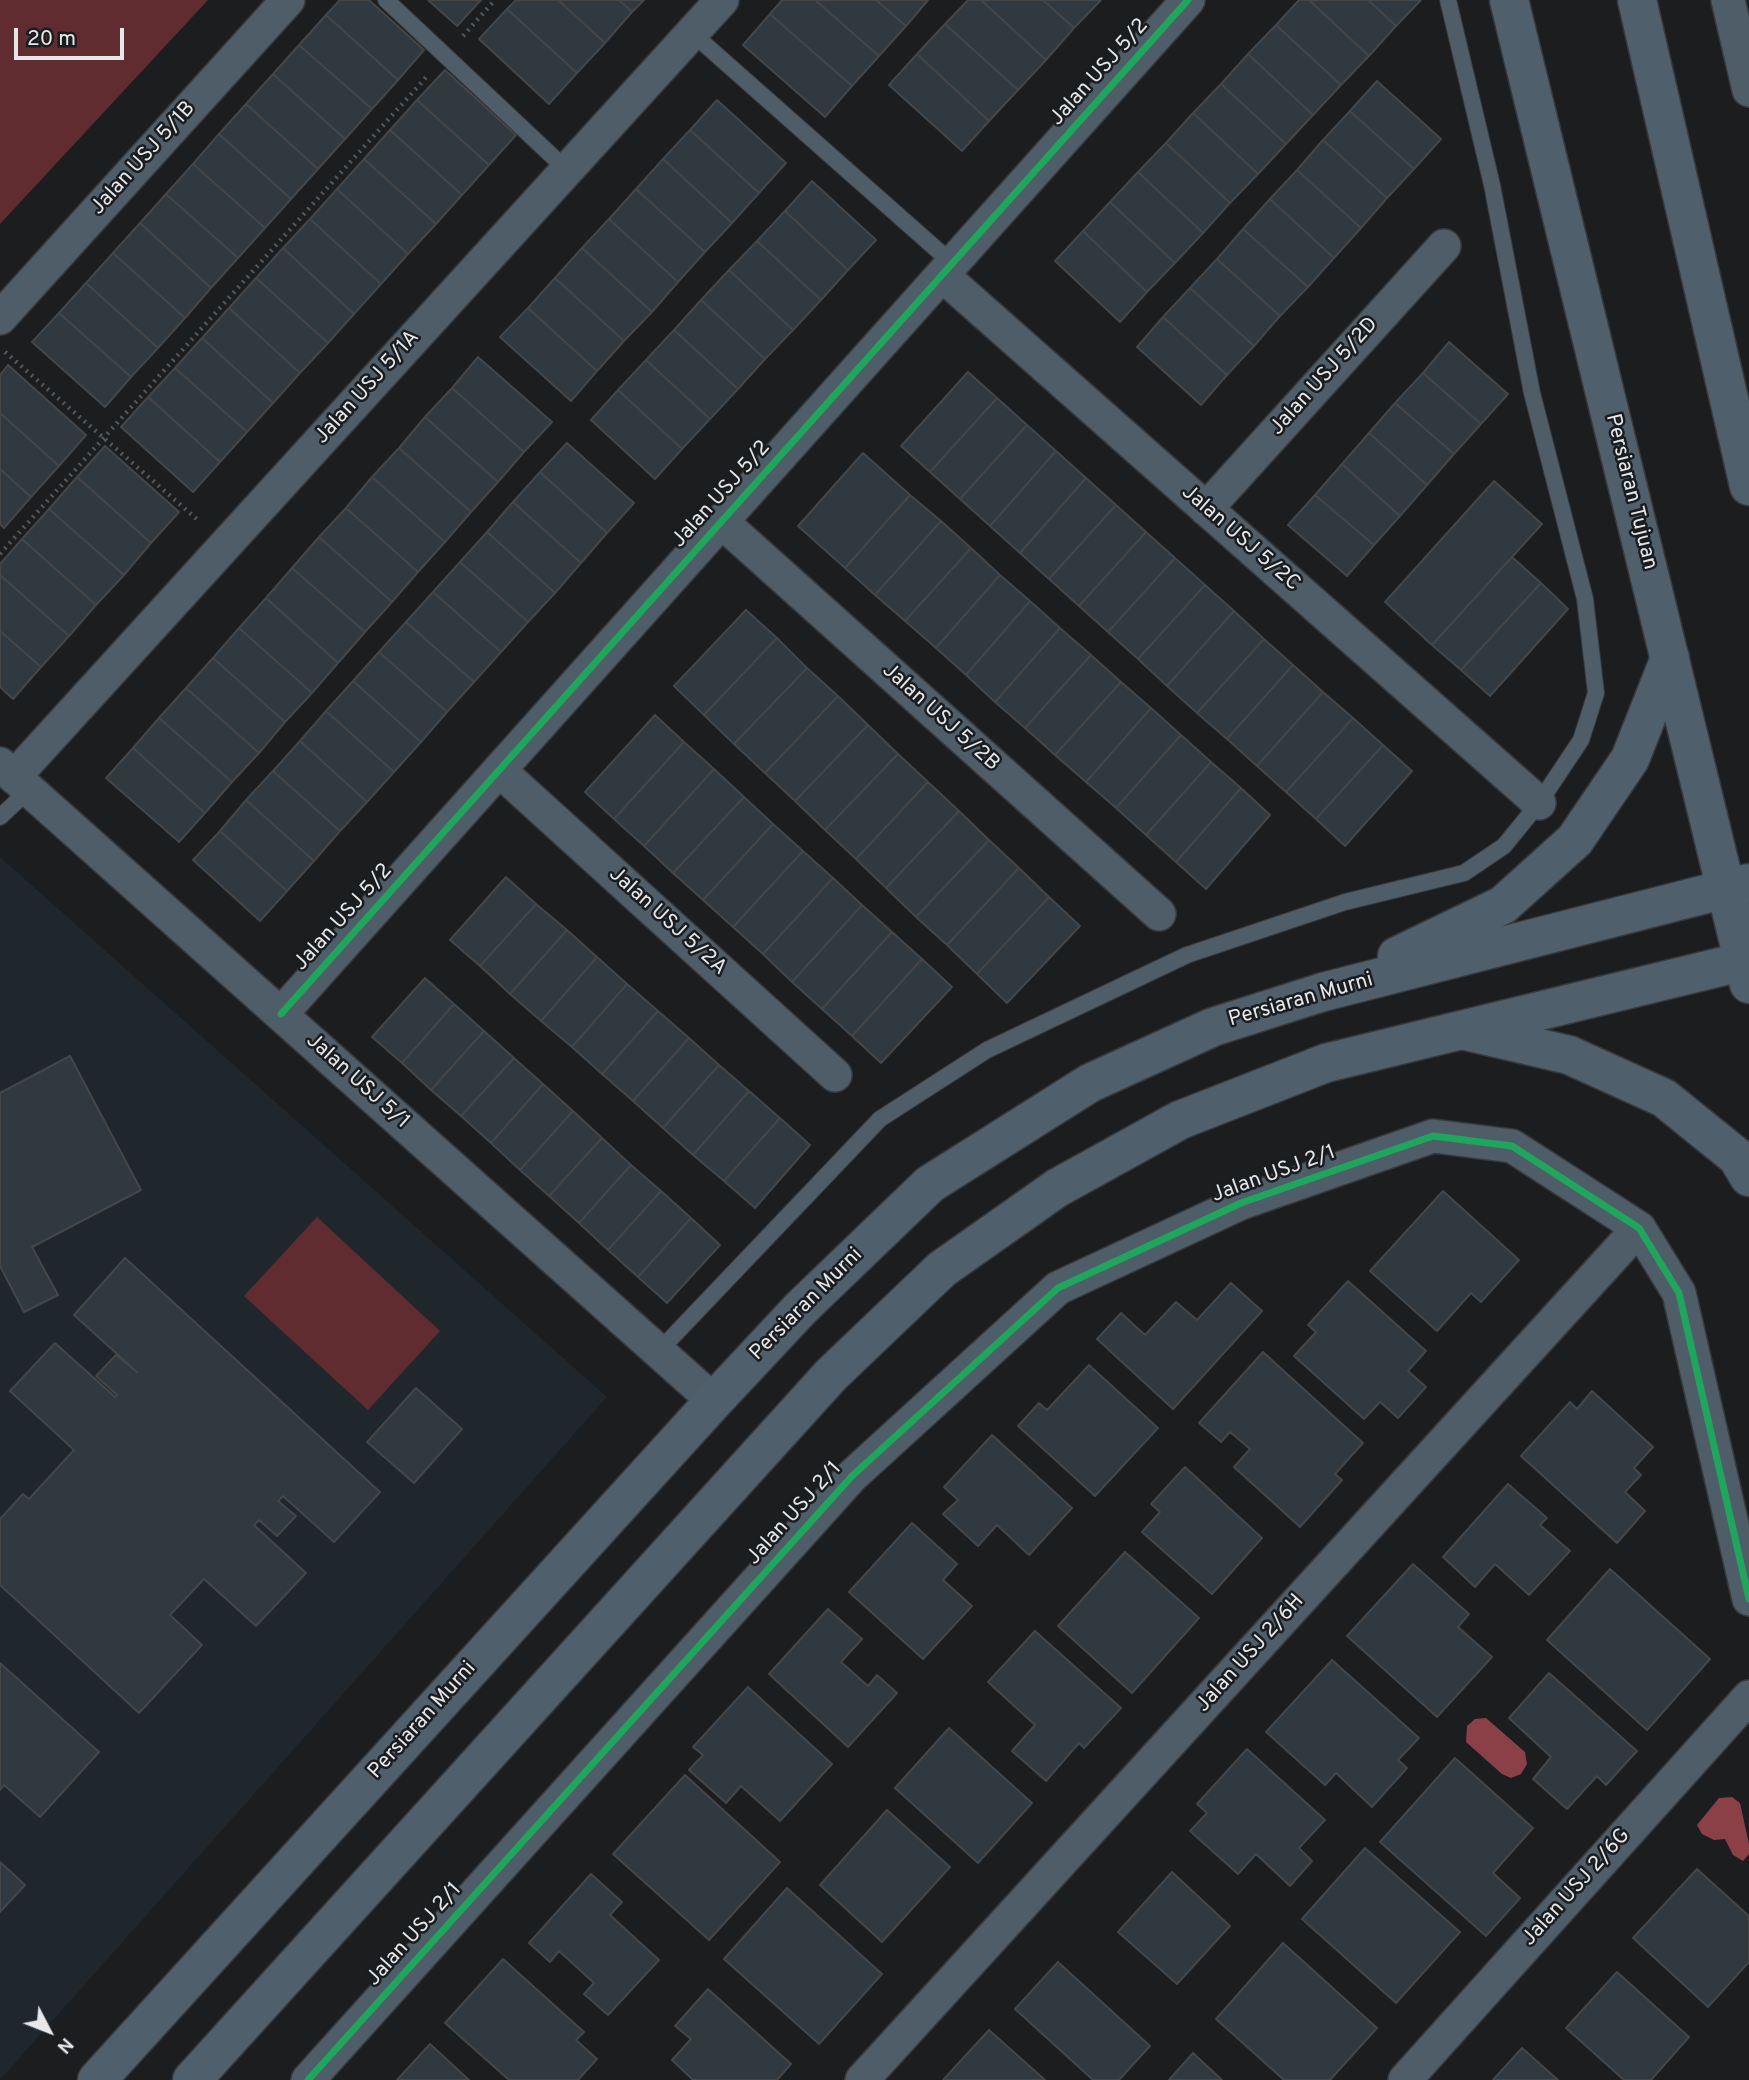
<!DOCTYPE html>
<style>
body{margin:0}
#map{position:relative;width:1749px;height:2080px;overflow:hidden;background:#1b1d1f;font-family:Overpass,sans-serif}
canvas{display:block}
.north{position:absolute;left:14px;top:1996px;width:70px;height:70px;-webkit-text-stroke:5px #1a1d20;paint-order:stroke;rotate:132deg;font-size:19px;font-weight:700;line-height:28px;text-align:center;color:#e5e7e9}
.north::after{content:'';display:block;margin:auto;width:24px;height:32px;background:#e5e7e9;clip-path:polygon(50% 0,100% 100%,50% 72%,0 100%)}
.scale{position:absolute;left:14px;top:28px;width:110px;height:32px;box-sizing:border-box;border:4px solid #e5e7e9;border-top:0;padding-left:9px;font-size:21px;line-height:24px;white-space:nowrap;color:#e5e7e9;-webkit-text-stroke:5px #1a1d20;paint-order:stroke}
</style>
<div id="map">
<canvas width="1749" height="2080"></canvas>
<div class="north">N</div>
<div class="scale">20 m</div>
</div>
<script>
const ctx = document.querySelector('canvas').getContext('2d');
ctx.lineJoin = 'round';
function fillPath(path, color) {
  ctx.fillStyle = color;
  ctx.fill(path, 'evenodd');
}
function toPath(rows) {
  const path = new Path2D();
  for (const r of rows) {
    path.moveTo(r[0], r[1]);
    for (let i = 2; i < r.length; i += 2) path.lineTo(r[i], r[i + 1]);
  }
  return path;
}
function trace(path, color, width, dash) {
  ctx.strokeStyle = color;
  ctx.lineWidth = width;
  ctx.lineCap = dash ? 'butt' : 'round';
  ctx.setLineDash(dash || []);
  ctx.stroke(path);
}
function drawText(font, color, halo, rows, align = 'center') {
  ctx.font = font + ' Overpass,sans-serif';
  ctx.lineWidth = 5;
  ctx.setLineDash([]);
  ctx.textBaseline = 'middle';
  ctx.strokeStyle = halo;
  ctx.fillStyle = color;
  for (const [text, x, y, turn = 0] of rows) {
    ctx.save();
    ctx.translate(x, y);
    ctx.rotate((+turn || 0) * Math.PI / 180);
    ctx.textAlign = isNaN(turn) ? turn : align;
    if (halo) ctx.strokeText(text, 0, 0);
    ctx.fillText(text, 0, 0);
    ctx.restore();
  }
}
fillPath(toPath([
 [0,857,607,1397,0,2080]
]), '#1f272d');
fillPath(toPath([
 [0,0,208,0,0,224],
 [317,1217,440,1331,368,1410,244,1296]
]), '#612c30');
fillPath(toPath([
 [1486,1718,1525,1752,1527,1764,1521,1774,1511,1778,1502,1774,1466,1742,1467,1726,1475,1719],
 [1732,1797,1740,1803,1749,1844,1749,1854,1743,1861,1733,1855,1725,1839,1714,1840,1702,1834,1697,1825,1719,1798]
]), '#8b4047');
const building = toPath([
 [340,0,369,0,424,50,398,80,326,15,340,0],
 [428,0,481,0,457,26,428,0],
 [516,0,558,0,605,43,577,73,507,9,516,0],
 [558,0,619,0,632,12,605,43,558,0],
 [619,0,644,0,632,12,619,0],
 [782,0,815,0,879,56,852,86,770,14,782,0],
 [815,0,876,0,906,26,879,56,815,0],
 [876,0,928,0,906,26,876,0],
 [968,0,981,0,1046,60,1018,90,945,24,968,0],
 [981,0,1043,0,1074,28,1046,60,981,0],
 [1043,0,1101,0,1074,28,1043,0],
 [1299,0,1309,0,1369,56,1341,85,1276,25,1299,0],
 [1309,0,1368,0,1396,26,1369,56,1309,0],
 [1368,0,1421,0,1396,26,1368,0],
 [507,9,577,73,549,104,479,39,507,9],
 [770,14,852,86,825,117,743,45,770,14],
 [326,15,398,80,372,109,299,45,326,15],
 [945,24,1018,90,989,121,917,54,945,24],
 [1276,25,1341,85,1313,115,1248,54,1276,25],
 [299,45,372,109,345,139,273,74,299,45],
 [917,54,989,121,962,151,889,85,917,54],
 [1248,54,1313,115,1286,144,1221,84,1248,54],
 [445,70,516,135,489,165,417,100,445,70],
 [273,74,345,139,318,169,246,104,273,74],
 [1377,81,1441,139,1414,169,1350,111,1377,81],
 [1221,84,1286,144,1258,174,1193,113,1221,84],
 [417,100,489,165,462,195,390,130,417,100],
 [717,100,786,163,759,193,690,130,717,100],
 [246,104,318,169,291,199,219,134,246,104],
 [1350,111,1414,169,1387,198,1323,140,1350,111],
 [1193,113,1258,174,1230,203,1166,143,1193,113],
 [390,130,462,195,436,224,364,159,390,130],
 [690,130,759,193,732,223,663,159,690,130],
 [219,134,291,199,265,228,193,164,219,134],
 [1323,140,1387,198,1361,228,1297,170,1323,140],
 [1166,143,1230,203,1203,233,1138,172,1166,143],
 [364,159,436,224,408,254,337,189,364,159],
 [663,159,732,223,705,252,636,189,663,159],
 [193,164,265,228,238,258,166,194,193,164],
 [1297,170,1361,228,1334,258,1270,199,1297,170],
 [1138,172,1203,233,1175,263,1110,202,1138,172],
 [812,181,876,240,848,270,785,211,812,181],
 [337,189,408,254,381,284,310,219,337,189],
 [636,189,705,252,678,282,609,219,636,189],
 [166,194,238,258,211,288,140,223,166,194],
 [1270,199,1334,258,1308,287,1243,229,1270,199],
 [1110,202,1175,263,1147,292,1083,231,1110,202],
 [785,211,848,270,821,300,757,241,785,211],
 [310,219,381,284,354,314,283,248,310,219],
 [609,219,678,282,652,312,582,248,609,219],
 [140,223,211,288,185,318,113,253,140,223],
 [1243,229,1308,287,1280,316,1217,259,1243,229],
 [1083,231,1147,292,1120,322,1055,261,1083,231],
 [757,241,821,300,793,330,729,270,757,241],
 [283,248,354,314,328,343,256,278,283,248],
 [582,248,652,312,624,341,555,278,582,248],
 [113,253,185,318,158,348,86,283,113,253],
 [1217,259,1280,316,1254,346,1190,288,1217,259],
 [729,270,793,330,765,359,701,300,729,270],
 [256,278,328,343,300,373,229,308,256,278],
 [555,278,624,341,597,371,528,308,555,278],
 [86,283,158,348,131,377,59,313,86,283],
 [1190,288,1254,346,1227,375,1163,317,1190,288],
 [701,300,765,359,738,389,674,330,701,300],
 [229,308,300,373,273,403,202,338,229,308],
 [528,308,597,371,571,401,500,337,528,308],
 [59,313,131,377,105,407,32,342,59,313],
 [1163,317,1227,375,1201,405,1137,347,1163,317],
 [674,330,738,389,710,419,646,360,674,330],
 [202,338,273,403,247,432,175,368,202,338],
 [1449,342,1508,394,1481,424,1423,373,1449,342],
 [478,357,552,422,524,452,452,388,478,357],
 [646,360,710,419,682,449,618,390,646,360],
 [8,365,86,435,59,466,0,413,0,375,8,365],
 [175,368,247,432,220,462,148,397,175,368],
 [968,372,997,398,930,472,901,446,968,372],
 [1423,373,1481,424,1454,454,1395,403,1423,373],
 [452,388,524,452,498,482,425,417,452,388],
 [618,390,682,449,655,479,591,420,618,390],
 [148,397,220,462,193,492,121,427,148,397],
 [997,398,1027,425,960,499,930,472,997,398],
 [1395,403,1454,454,1427,485,1369,433,1395,403],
 [0,413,59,466,31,497,0,469,0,413],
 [425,417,498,482,471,512,399,448,425,417],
 [1027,425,1056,451,990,526,960,499,1027,425],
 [1369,433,1427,485,1400,516,1342,464,1369,433],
 [567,443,634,503,607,533,540,472,567,443],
 [105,446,179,512,151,543,77,477,105,446],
 [399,448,471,512,445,542,372,477,399,448],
 [1056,451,1086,478,1020,553,990,526,1056,451],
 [863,453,910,495,845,568,798,526,863,453],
 [1342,464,1400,516,1374,545,1315,495,1342,464],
 [0,469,31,497,4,528,0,524,0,469],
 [540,472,607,533,581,563,513,502,540,472],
 [77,477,151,543,124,575,49,509,77,477],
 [372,477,445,542,418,572,346,508,372,477],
 [1086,478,1116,505,1049,579,1020,553,1086,478],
 [1494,481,1542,524,1432,645,1385,602,1494,481],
 [910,495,941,521,875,595,845,568,910,495],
 [1315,495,1374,545,1347,576,1288,525,1315,495],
 [513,502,581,563,555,593,487,532,513,502],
 [1116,505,1146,532,1079,606,1049,579,1116,505],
 [346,508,418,572,392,602,319,537,346,508],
 [49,509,124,575,96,605,22,539,49,509],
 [941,521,971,548,905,621,875,595,941,521],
 [487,532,555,593,528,622,460,562,487,532],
 [1146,532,1175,558,1108,632,1079,606,1146,532],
 [319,537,392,602,365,632,292,568,319,537],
 [22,539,96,605,69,636,0,575,0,564,22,539],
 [971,548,1000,575,936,648,905,621,971,548],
 [1512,557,1541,583,1461,670,1432,645,1512,557],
 [1175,558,1205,585,1138,659,1108,632,1175,558],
 [460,562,528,622,501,652,433,592,460,562],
 [292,568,365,632,338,663,266,598,292,568],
 [0,575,69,636,41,667,0,631,0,575],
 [1000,575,1030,601,966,675,936,648,1000,575],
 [1541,583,1568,609,1490,696,1461,670,1541,583],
 [1205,585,1234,611,1167,686,1138,659,1205,585],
 [433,592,501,652,474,682,406,622,433,592],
 [266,598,338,663,312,693,239,628,266,598],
 [1030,601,1060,628,995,702,966,675,1030,601],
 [746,610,777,638,704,715,674,686,746,610],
 [1234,611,1264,639,1197,713,1167,686,1234,611],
 [406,622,474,682,447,712,379,652,406,622],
 [239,628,312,693,285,722,213,658,239,628],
 [1060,628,1091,655,1025,728,995,702,1060,628],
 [0,631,41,667,13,699,0,687,0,631],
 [777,638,807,668,734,744,704,715,777,638],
 [1264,639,1293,665,1227,739,1197,713,1264,639],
 [379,652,447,712,421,742,353,681,379,652],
 [1091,655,1121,682,1055,755,1025,728,1091,655],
 [213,658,285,722,259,753,186,688,213,658],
 [1293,665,1323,692,1257,766,1227,739,1293,665],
 [807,668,838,696,765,773,734,744,807,668],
 [353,681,421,742,394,772,326,711,353,681],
 [1121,682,1151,708,1086,782,1055,755,1121,682],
 [186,688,259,753,232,782,159,718,186,688],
 [1323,692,1353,718,1286,792,1257,766,1323,692],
 [838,696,868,725,795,801,765,773,838,696],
 [1151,708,1181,735,1116,808,1086,782,1151,708],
 [326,711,394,772,367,802,300,741,326,711],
 [655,715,684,742,614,819,585,792,655,715],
 [159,718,232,782,205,813,133,748,159,718],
 [1353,718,1383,745,1316,819,1286,792,1353,718],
 [868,725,898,754,825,830,795,801,868,725],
 [1181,735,1211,762,1146,835,1116,808,1181,735],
 [300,741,367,802,340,831,273,771,300,741],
 [684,742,714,769,644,846,614,819,684,742],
 [1383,745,1412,771,1345,846,1316,819,1383,745],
 [133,748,205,813,179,842,106,778,133,748],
 [898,754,928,782,856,859,825,830,898,754],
 [1211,762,1241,788,1176,862,1146,835,1211,762],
 [714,769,744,797,673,873,644,846,714,769],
 [273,771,340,831,314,861,246,800,273,771],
 [928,782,959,811,886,888,856,859,928,782],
 [1241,788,1270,815,1206,889,1176,862,1241,788],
 [744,797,773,824,703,900,673,873,744,797],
 [246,800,314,861,287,891,220,831,246,800],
 [959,811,989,840,916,917,886,888,959,811],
 [773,824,803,851,733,927,703,900,773,824],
 [220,831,287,891,260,921,193,860,220,831],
 [989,840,1019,868,947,945,916,917,989,840],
 [803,851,833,878,763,954,733,927,803,851],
 [1019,868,1049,897,977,974,947,945,1019,868],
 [506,877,536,904,480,966,450,940,506,877],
 [833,878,862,905,792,982,763,954,833,878],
 [1049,897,1080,926,1007,1003,977,974,1049,897],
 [536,904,567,930,510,994,480,966,536,904],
 [862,905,892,932,822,1009,792,982,862,905],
 [567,930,597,957,541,1021,510,994,567,930],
 [892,932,922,959,852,1036,822,1009,892,932],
 [597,957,627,984,572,1047,541,1021,597,957],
 [922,959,952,987,881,1063,852,1036,922,959],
 [425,978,454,1004,402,1063,372,1037,425,978],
 [627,984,658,1011,602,1074,572,1047,627,984],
 [454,1004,484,1031,431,1090,402,1063,454,1004],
 [658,1011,689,1038,633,1101,602,1074,658,1011],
 [484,1031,514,1058,461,1116,431,1090,484,1031],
 [689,1038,719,1065,663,1128,633,1101,689,1038],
 [70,1056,141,1190,32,1247,58,1295,24,1312,0,1266,0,1093,70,1056],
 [514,1058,543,1084,491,1143,461,1116,514,1058],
 [719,1065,749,1091,693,1155,663,1128,719,1065],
 [543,1084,573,1111,520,1170,491,1143,543,1084],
 [749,1091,780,1118,724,1181,693,1155,749,1091],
 [573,1111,602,1138,549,1196,520,1170,573,1111],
 [780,1118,810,1145,755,1208,724,1181,780,1118],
 [602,1138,631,1165,579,1223,549,1196,602,1138],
 [631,1165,661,1191,608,1250,579,1223,631,1165],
 [661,1191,691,1218,638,1277,608,1250,661,1191],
 [1443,1191,1519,1260,1481,1302,1471,1293,1437,1331,1370,1271,1443,1191],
 [691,1218,720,1245,667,1303,638,1277,691,1218],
 [125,1258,380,1492,334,1542,283,1496,278,1501,296,1516,277,1536,259,1520,254,1525,306,1573,256,1626,204,1579,170,1615,202,1645,139,1713,0,1585,0,1519,23,1494,29,1499,74,1450,10,1391,55,1343,115,1397,117,1395,96,1376,116,1355,137,1372,74,1315,125,1258],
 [1348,1281,1426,1351,1408,1371,1426,1387,1398,1418,1380,1402,1364,1419,1294,1356,1316,1332,1308,1325,1348,1281],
 [1231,1283,1262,1311,1173,1409,1097,1339,1121,1313,1145,1335,1176,1302,1197,1320,1231,1283],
 [1263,1352,1363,1443,1335,1474,1342,1480,1300,1527,1234,1467,1250,1449,1230,1432,1221,1442,1199,1423,1263,1352],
 [1089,1365,1158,1428,1095,1496,1018,1426,1039,1403,1047,1410,1089,1365],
 [416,1388,462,1429,414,1483,367,1442,416,1388],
 [1592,1391,1653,1447,1634,1468,1641,1475,1625,1492,1645,1511,1617,1543,1521,1456,1570,1402,1577,1409,1592,1391],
 [992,1435,1072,1508,1029,1555,997,1525,978,1546,943,1514,958,1500,944,1487,992,1435],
 [1185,1467,1262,1538,1212,1594,1142,1532,1160,1512,1151,1504,1185,1467],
 [1508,1484,1547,1518,1540,1525,1570,1551,1529,1595,1495,1564,1475,1587,1443,1557,1508,1484],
 [912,1523,957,1564,943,1580,972,1606,923,1659,849,1592,912,1523],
 [1125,1552,1199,1618,1132,1693,1058,1626,1125,1552],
 [1413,1564,1469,1614,1458,1627,1492,1657,1437,1717,1347,1636,1413,1564],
 [1610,1569,1710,1659,1647,1730,1547,1640,1610,1569],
 [828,1609,862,1639,841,1662,868,1686,877,1675,897,1693,848,1747,769,1674,828,1609],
 [1035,1631,1121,1708,1084,1748,1079,1743,1046,1781,1012,1751,1035,1725,988,1682,1035,1631],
 [1332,1660,1419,1738,1398,1760,1407,1768,1372,1807,1336,1773,1325,1785,1266,1732,1332,1660],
 [0,1663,99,1752,40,1817,4,1785,0,1790,0,1663],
 [1549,1673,1637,1751,1606,1785,1597,1776,1567,1809,1533,1779,1551,1757,1509,1718,1549,1673],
 [748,1687,832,1764,780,1821,741,1786,726,1803,689,1770,703,1755,693,1747,748,1687],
 [949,1728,1032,1803,978,1863,895,1788,949,1728],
 [1247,1749,1325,1820,1299,1848,1312,1861,1290,1886,1256,1854,1238,1874,1190,1831,1207,1813,1197,1804,1247,1749],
 [1455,1758,1533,1828,1493,1873,1520,1898,1486,1936,1380,1842,1455,1758],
 [685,1775,780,1862,709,1940,613,1854,685,1775],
 [887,1810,950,1867,882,1942,820,1885,887,1810],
 [1365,1848,1460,1932,1396,2003,1302,1919,1365,1848],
 [0,1862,25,1885,0,1912,0,1862],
 [1697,1869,1749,1916,1749,1962,1708,2007,1633,1938,1697,1869],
 [1172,1872,1230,1926,1177,1984,1118,1932,1172,1872],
 [591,1874,622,1902,610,1915,659,1960,608,2015,584,1994,594,1983,559,1951,550,1962,529,1943,591,1874],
 [787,1888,882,1974,819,2044,724,1959,787,1888],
 [1283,1943,1377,2028,1330,2080,1284,2080,1216,2019,1283,1943],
 [503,1959,584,2032,576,2040,597,2059,578,2080,509,2080,445,2023,503,1959],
 [1058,1962,1150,2046,1119,2080,1093,2080,1015,2009,1058,1962],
 [1617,1972,1689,2037,1651,2080,1624,2080,1566,2028,1617,1972],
 [708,1989,791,2064,777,2080,693,2080,672,2060,691,2039,675,2026,708,1989],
 [989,2030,1045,2080,943,2080,989,2030],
 [430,2044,469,2080,397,2080,430,2044],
 [1522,2048,1558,2080,1493,2080,1522,2048],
 [1193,2053,1222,2080,1169,2080,1193,2053]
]);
fillPath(building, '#313940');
trace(building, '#444648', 2);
const lane = toPath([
 [386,0,567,170],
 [692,33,952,263],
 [0,817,29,790],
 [659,1351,880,1119,987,1050,1187,955,1345,902,1464,873,1504,846,1539,803,1581,740,1596,693,1585,599,1532,393,1492,185,1448,0]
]);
const street = toPath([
 [1728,0,1749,90],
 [942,275,1539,803],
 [0,318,288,0],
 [1206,509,1444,246],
 [722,522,1159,914],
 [0,764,714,1401],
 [499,770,835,1075],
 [14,777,722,0],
 [281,1014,1188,0],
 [308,2080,852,1476,1058,1288,1241,1203,1433,1136,1512,1146,1639,1228,1679,1293,1749,1599],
 [862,2080,1639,1228],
 [1405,2080,1749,1697]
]);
const secondary = toPath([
 [1509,0,1749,984],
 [1637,0,1749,486],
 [1397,956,1503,905,1575,840,1630,759,1670,658],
 [1466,1031,1569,1055,1664,1098,1737,1157,1749,1177],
 [97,2080,714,1401,801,1308,930,1184,1090,1083,1213,1027,1323,992,1749,883],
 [192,2080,831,1375,942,1269,1057,1188,1180,1120,1326,1063,1749,960]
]);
trace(lane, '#38393a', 18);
trace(street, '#38393a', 36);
trace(secondary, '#38393a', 41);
trace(toPath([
 [463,36,495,0],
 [5,352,199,521],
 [0,554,429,74]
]), '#515960', 4.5, [2, 5]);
trace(lane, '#4e5d68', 16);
trace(street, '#4e5d68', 33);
trace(secondary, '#4f5f6c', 38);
trace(toPath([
 [281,1014,1188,0],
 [308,2080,852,1476,1058,1288,1241,1203,1433,1136,1512,1146,1639,1228,1679,1293,1749,1599]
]), '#20a55d', 7);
drawText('21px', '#e5e7e9', '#1a1d20', [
 ["Jalan USJ 5/2",1100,73,-48],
 ["Jalan USJ 5/1B",144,159,-48],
 ["Jalan USJ 5/2D",1325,377,-48],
 ["Jalan USJ 5/1A",368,388,-48],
 ["Persiaran Tujuan",1630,492,76],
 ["Jalan USJ 5/2",722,495,-48],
 ["Jalan USJ 5/2C",1240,539,41],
 ["Jalan USJ 5/2B",940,718,42],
 ["Jalan USJ 5/2",344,918,-48],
 ["Jalan USJ 5/2A",667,922,42],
 ["Persiaran Murni",1301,1001,-16],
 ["Jalan USJ 5/1",357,1082,42],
 ["Jalan USJ 2/1",1274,1175,-20],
 ["Persiaran Murni",807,1305,-45],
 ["Jalan USJ 2/1",795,1514,-48],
 ["Jalan USJ 2/6H",1251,1654,-48],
 ["Persiaran Murni",423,1721,-48],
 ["Jalan USJ 2/6G",1577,1888,-48],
 ["Jalan USJ 2/1",415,1935,-48]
]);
</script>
